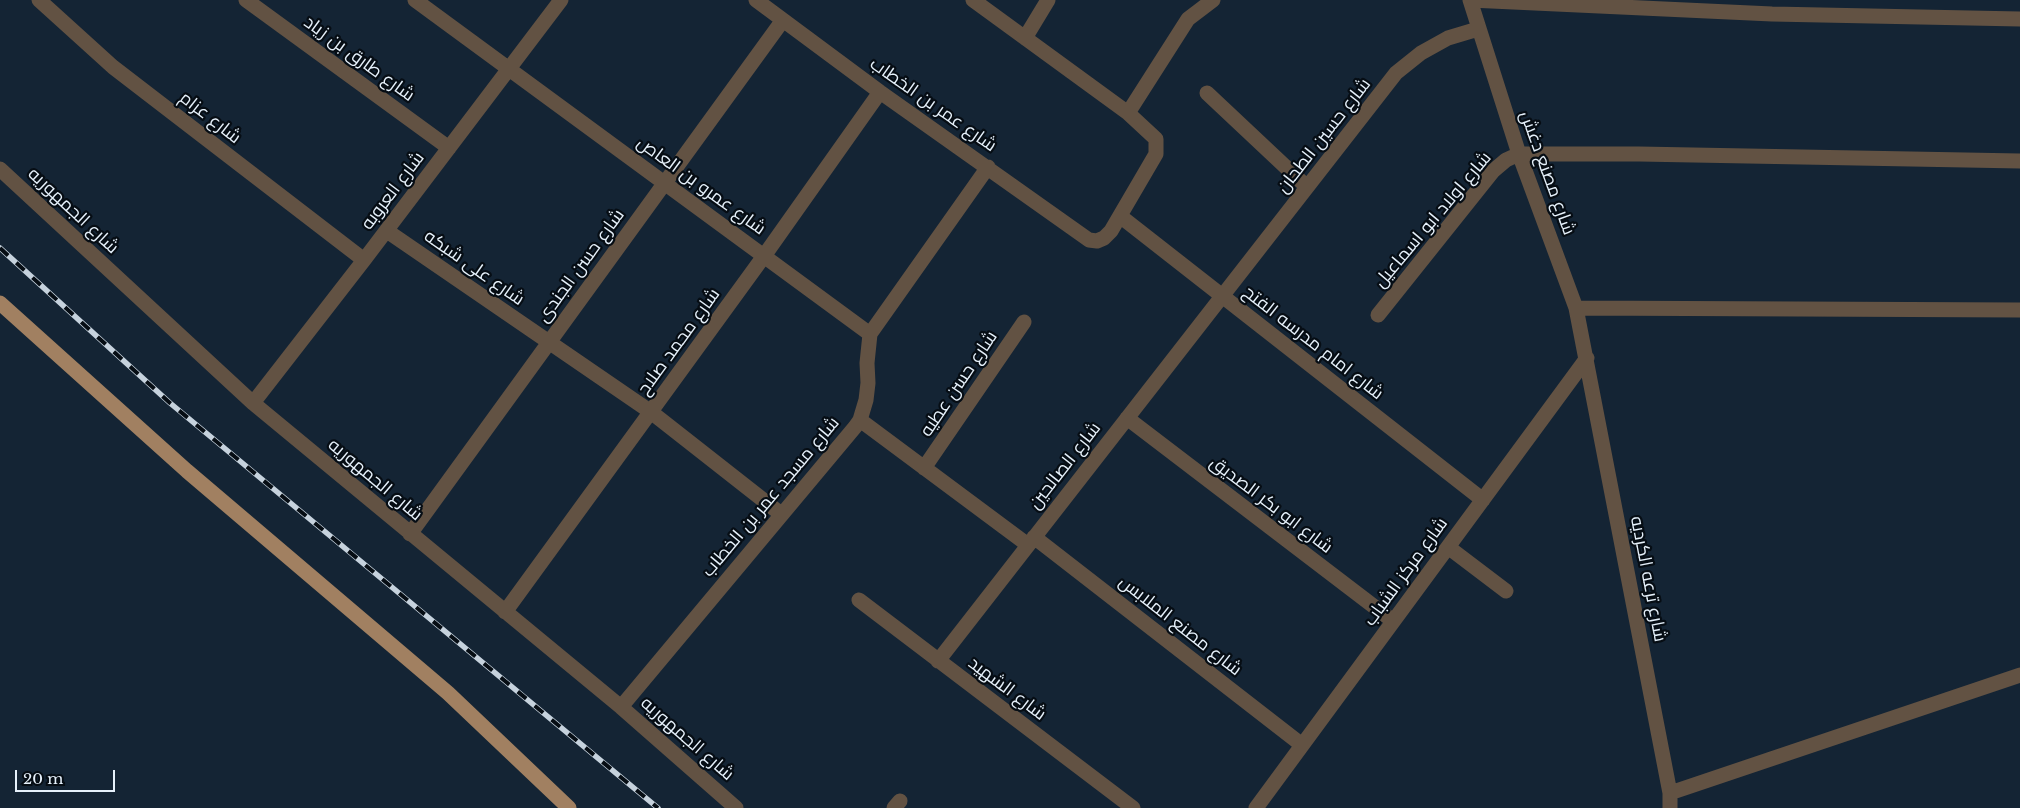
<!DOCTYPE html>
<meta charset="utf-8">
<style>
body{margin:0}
#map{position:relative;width:2020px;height:808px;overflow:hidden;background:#142434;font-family:"Libre Baskerville",serif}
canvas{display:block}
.scale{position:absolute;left:15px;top:770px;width:100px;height:22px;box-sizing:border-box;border:2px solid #e6f1fb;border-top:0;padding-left:6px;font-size:15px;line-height:18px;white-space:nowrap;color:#e6f1fb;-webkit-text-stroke:4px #060d14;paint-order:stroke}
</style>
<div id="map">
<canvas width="2020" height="808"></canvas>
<div class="scale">20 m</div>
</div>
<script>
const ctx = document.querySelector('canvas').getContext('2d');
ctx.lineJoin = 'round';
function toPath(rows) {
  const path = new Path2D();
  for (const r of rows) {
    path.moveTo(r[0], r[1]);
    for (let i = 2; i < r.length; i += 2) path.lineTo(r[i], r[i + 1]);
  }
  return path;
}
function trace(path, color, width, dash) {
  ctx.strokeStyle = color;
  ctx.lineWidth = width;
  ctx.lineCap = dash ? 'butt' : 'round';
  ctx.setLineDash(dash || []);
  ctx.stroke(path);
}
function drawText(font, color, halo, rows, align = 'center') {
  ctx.font = font + ' "Libre Baskerville",Cairo,serif';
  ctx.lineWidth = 4.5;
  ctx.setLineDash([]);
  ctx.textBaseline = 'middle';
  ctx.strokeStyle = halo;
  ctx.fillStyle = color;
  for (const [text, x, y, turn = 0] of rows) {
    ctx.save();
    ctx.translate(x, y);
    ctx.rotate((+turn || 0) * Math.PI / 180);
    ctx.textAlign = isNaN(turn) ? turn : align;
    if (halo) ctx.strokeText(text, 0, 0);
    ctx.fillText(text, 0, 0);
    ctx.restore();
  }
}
trace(toPath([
 [39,0,113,67,364,260],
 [246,0,449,148],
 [415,0,870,334],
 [756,0,880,92,1089,240,1097,241,1104,238,1111,231,1156,154,1156,139,1128,113,973,0],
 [1470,0,1519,154,1576,308,1670,793,1670,808],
 [1470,0,1772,14,2020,19],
 [1025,38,1048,0],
 [1207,93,1307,187],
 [1128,113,1188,19,1213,0],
 [0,169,253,403,621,707,736,808],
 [1120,216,1483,500],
 [387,231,651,412,781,514],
 [1576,308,2020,310],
 [1378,315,1493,171,1506,160,1519,154,1639,154,2020,161],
 [253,403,364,260,561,0],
 [1127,418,1393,621],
 [860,420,1028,545],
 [924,468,1024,322],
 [410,534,783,20],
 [1034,537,1302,745],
 [1448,547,1506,591],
 [859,600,1133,808],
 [505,612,764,256,880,92],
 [938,661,1396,73,1421,53,1448,38,1478,29],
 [621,707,855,427,860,420,866,400,868,383,867,363,870,334,988,167],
 [1670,793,2020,675],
 [894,808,900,801],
 [1256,808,1587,358]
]), '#625243', 15);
trace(toPath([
 [0,303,187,471,448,693,569,808]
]), '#a18061', 15);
const rail = toPath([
 [0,248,170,403,658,808]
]);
trace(rail, '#c6d2dd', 5.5);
trace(rail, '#060d14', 4, [11]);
drawText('18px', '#e6f1fb', '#060d14', [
 ["شارع طارق بن زياد",359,59,36],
 ["شارع عمر بن الخطاب",933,105,35],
 ["شارع عزام",210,118,38],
 ["شارع حسين الطحان",1324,136,-52],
 ["شارع مصنع دغش",1547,173,70],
 ["شارع عمرو بن العاص",701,186,36],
 ["شارع العروبه",393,191,-53],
 ["شارع الجمهوريه",73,211,43],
 ["شارع اولاد ابو اسماعيل",1433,220,-50],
 ["شارع حسن الجندى",581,266,-54],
 ["شارع على شبكه",474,268,35],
 ["شارع محمد صلاح",679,342,-54],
 ["شارع امام مدرسه الفتح",1313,343,38],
 ["شارع حسن عطيه",959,384,-56],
 ["شارع الصالحين",1065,466,-52],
 ["شارع الجمهوريه",375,480,40],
 ["شارع مسجد عمر بن الخطاب",771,497,-50],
 ["شارع ابو بكر الصديق",1271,505,37],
 ["شارع مركز الشباب",1406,572,-54],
 ["شارع ترعه الكرديه",1648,579,79],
 ["شارع مصنع الملابس",1180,626,38],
 ["شارع الشهيد",1007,689,37],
 ["شارع الجمهوريه",687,739,41]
]);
</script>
